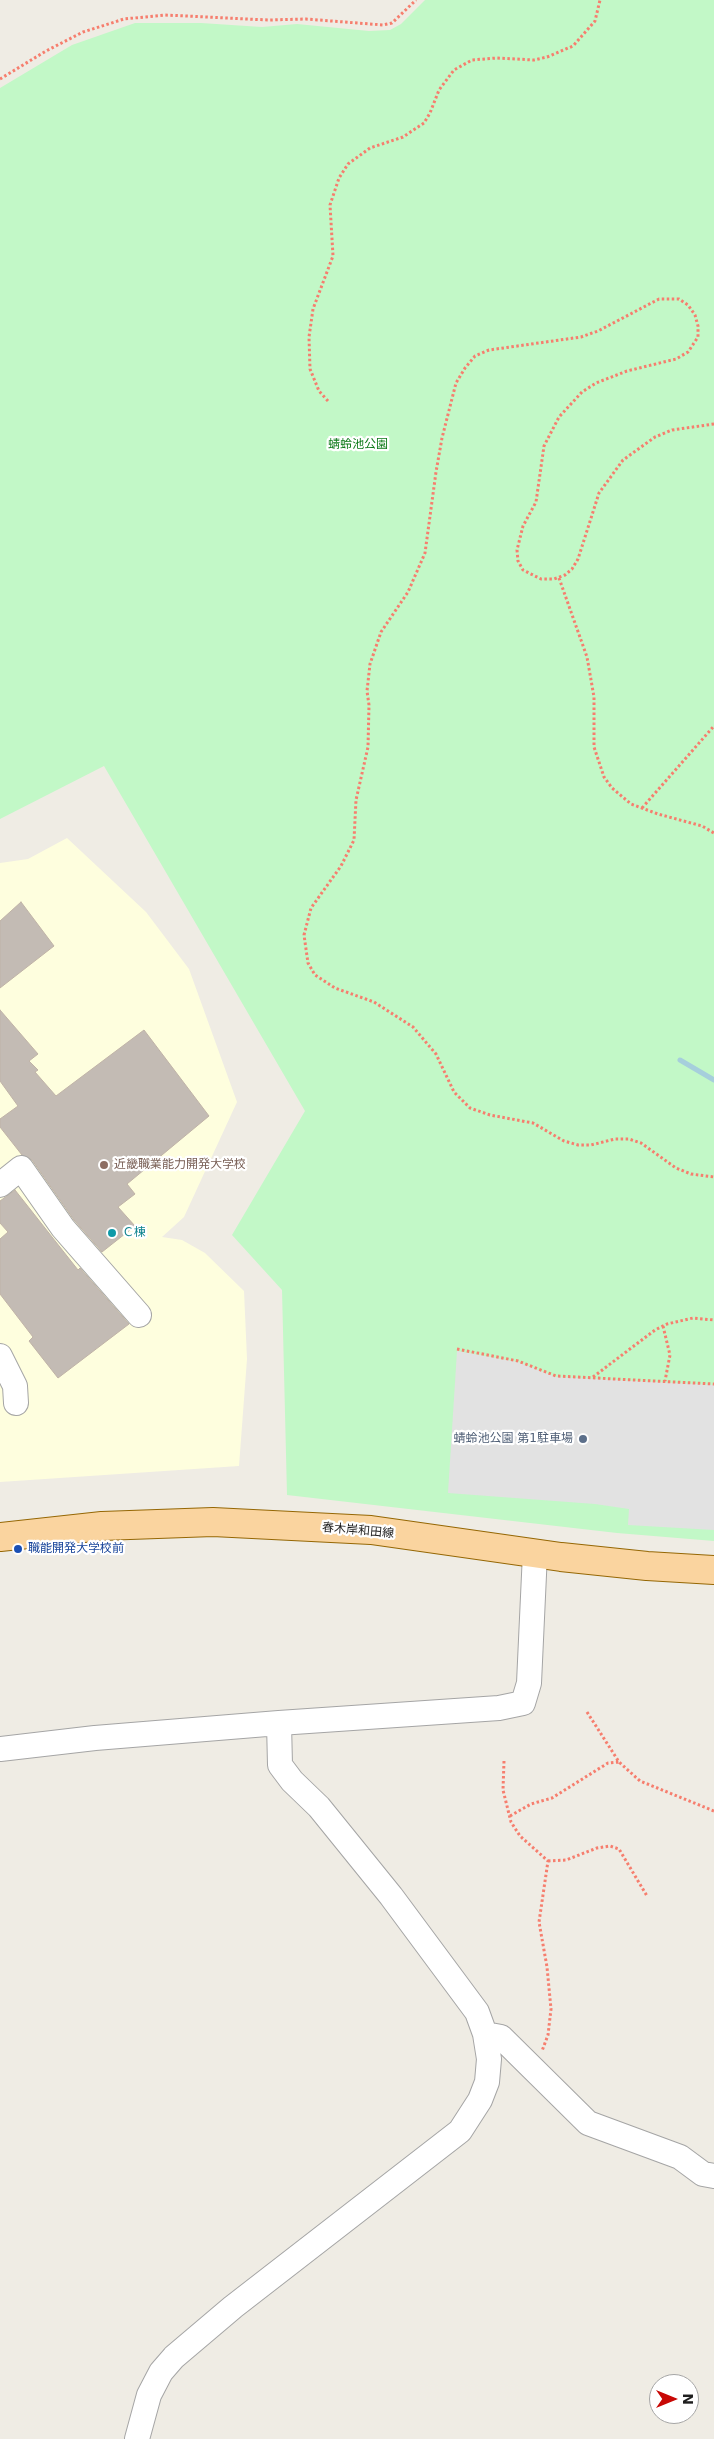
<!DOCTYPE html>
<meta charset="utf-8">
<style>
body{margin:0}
#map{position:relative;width:714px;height:2439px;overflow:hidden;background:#efece4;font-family:"DejaVu Sans",sans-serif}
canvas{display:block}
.north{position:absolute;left:649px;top:2374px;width:50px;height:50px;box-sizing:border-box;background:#fff;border:1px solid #a5a5a5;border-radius:50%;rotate:90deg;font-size:14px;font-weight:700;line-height:20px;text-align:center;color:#1e1e1e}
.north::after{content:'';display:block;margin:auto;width:18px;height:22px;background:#c80805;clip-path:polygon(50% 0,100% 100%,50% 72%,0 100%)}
</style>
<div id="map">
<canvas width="714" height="2439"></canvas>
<div class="north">N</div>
</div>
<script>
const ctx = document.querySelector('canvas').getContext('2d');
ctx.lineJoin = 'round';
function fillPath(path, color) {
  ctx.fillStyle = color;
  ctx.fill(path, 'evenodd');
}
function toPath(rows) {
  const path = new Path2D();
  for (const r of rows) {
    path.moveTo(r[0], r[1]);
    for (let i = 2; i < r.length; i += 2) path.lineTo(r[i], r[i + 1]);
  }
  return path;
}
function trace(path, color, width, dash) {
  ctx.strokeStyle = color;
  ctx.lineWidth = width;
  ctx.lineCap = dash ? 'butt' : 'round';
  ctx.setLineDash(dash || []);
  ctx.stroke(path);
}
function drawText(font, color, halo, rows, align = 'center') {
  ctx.font = font + ' "DejaVu Sans","Noto Sans JP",sans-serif';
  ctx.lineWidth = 4.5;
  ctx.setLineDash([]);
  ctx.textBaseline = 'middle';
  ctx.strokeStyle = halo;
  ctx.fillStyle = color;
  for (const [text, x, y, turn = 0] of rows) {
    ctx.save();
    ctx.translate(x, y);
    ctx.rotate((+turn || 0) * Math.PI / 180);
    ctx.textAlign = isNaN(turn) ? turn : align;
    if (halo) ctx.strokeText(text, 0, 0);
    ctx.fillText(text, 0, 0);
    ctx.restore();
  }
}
fillPath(toPath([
 [67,838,146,912,189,969,237,1102,184,1217,162,1237,182,1240,205,1253,244,1291,247,1359,239,1466,0,1482,0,863,28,859]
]), '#fefede');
fillPath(toPath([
 [425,0,714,0,714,1541,617,1533,287,1495,282,1290,232,1235,305,1111,104,766,0,819,0,88,72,45,135,23,201,23,262,27,297,24,369,31,390,30,401,24]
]), '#c2f8c7');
fillPath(toPath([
 [457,1351,518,1362,556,1377,714,1385,714,1530,628,1525,629,1509,595,1504,448,1493]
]), '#e2e2e2');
trace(toPath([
 [680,1060,714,1080]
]), '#a6cfdc', 5);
const building = toPath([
 [21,902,54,946,0,988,0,921,21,902],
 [0,1010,38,1054,29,1061,38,1070,35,1072,56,1096,144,1030,209,1116,127,1184,135,1194,118,1207,135,1226,102,1252,74,1220,32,1160,22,1155,0,1127,0,1119,18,1106,0,1081,0,1010],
 [15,1190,78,1270,80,1268,129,1324,58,1378,29,1341,33,1337,0,1294,0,1239,8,1232,0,1223,0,1201,15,1190]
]);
fillPath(building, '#c3bbb4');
trace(building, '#c0b3a7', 1);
const minor = toPath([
 [0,1185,21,1168,63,1228,139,1315],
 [0,1356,15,1386,16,1403],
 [0,1749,95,1738,279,1723,499,1708,523,1703,529,1683,535,1553],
 [485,2034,501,2037,588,2123,680,2157,703,2174,714,2176],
 [137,2439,149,2395,161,2372,174,2357,233,2307,460,2131,480,2100,487,2082,489,2059,485,2034,477,2012,391,1896,319,1807,292,1781,280,1765,279,1723]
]);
const major = toPath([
 [0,1537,102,1526,213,1522,371,1530,561,1557,647,1566,714,1570]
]);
trace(minor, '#a5a5a5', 26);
trace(major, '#956704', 30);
trace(toPath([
 [0,79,46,51,83,32,124,19,165,15,268,20,306,19,383,25,392,23,416,0],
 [328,401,319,391,310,369,309,337,313,309,333,256,330,205,339,178,348,164,370,148,403,137,424,123,430,113,439,90,454,70,472,60,497,58,534,60,547,57,573,46,595,21,600,0],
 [714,424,672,430,655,437,623,460,599,493,578,559,572,569,565,575,554,579,541,579,523,570,518,561,517,550,523,526,536,502,544,446,559,417,582,392,596,383,627,371,676,359,688,352,698,337,698,326,695,315,688,305,679,299,659,299,598,331,581,337,489,350,475,356,465,368,456,383,442,438,436,472,425,553,408,592,381,632,370,664,367,691,369,705,368,747,356,800,354,840,341,866,311,908,304,935,308,963,315,975,335,988,374,1002,413,1027,436,1054,454,1092,470,1108,490,1115,533,1123,564,1141,578,1145,591,1145,615,1139,629,1139,641,1143,676,1168,691,1174,714,1177],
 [559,578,587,657,594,697,594,747,604,777,612,788,631,804,658,814,702,826,714,833],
 [642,808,714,726],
 [663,1326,670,1355,665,1381],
 [457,1349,518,1361,556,1376,714,1384],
 [593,1377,655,1330,667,1324,693,1318,714,1320],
 [587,1712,619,1762,640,1781,714,1811],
 [504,1761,503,1790,511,1822,520,1836,548,1861,539,1922,547,1967,551,2009,548,2035,542,2051],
 [510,1816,531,1804,552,1798,608,1763,619,1762],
 [548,1861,566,1860,597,1848,610,1846,619,1849,647,1896]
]), '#f67e6e', 3, [2.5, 2.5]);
trace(minor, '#fff', 24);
trace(major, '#fad49f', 28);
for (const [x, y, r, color] of [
 [104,1165,5,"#8d6e63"],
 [112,1233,5,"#0f9aa8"],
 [583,1439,5,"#5c6f8a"],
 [18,1549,5,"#1a4fb4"]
]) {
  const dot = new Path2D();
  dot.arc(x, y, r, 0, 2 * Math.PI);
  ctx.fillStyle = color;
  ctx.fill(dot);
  trace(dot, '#fff', 2);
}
drawText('12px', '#0e7a19', '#fff', [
 ["蜻蛉池公園",358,445]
]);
drawText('12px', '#785e54', '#fff', [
 ["近畿職業能力開発大学校",114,1165]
], 'left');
drawText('12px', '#0d838f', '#fff', [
 ["Ｃ棟",122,1233]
], 'left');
drawText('12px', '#4e5e75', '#fff', [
 ["蜻蛉池公園 第1駐車場",573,1439]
], 'right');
drawText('12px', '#1e1e1e', '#fff', [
 ["春木岸和田線",358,1531,5]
]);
drawText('12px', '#164399', '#fff', [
 ["職能開発大学校前",28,1549]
], 'left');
</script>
